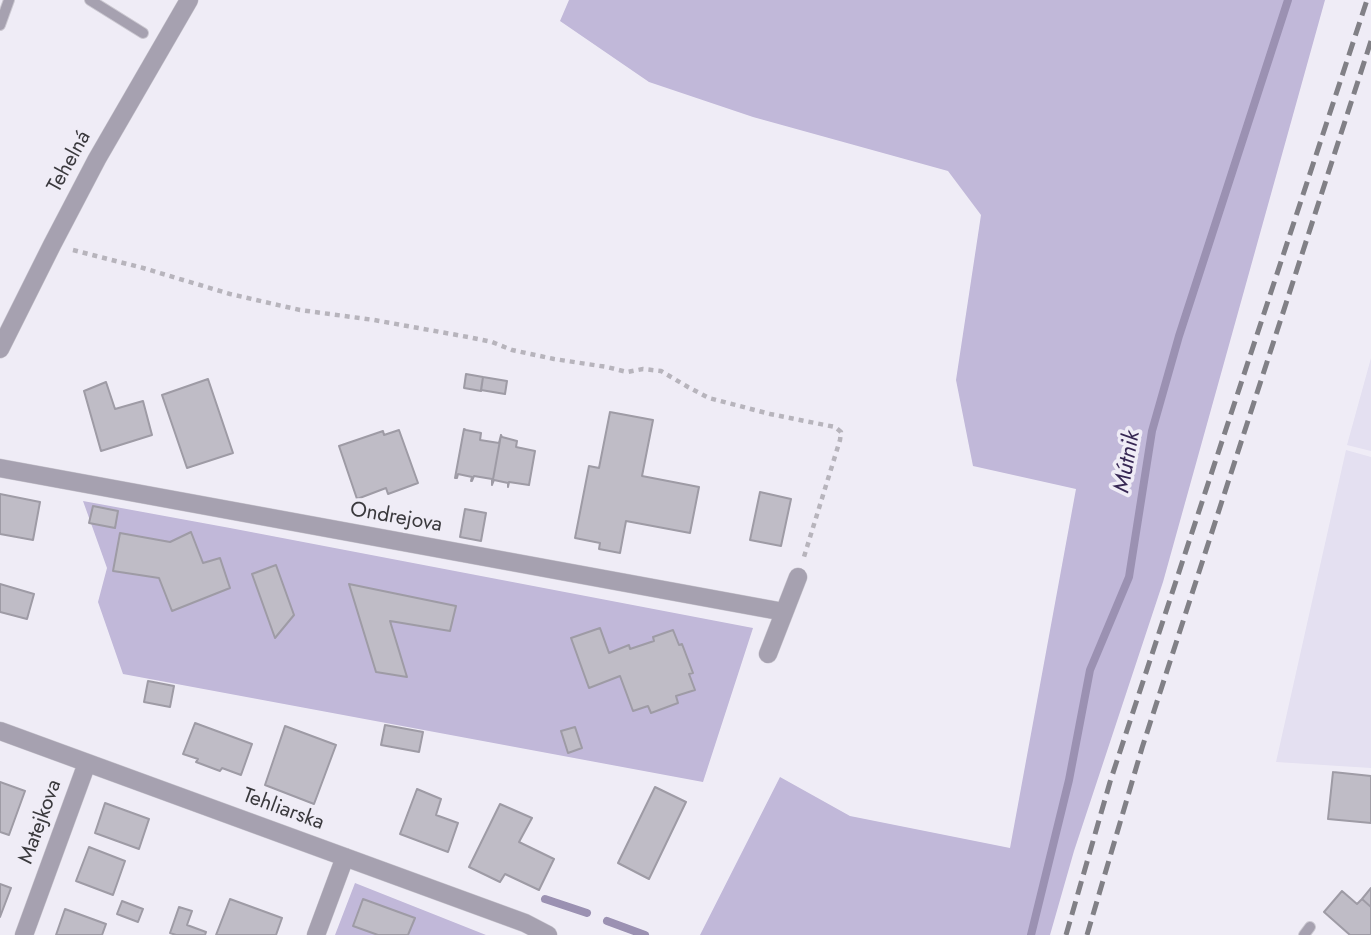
<!DOCTYPE html>
<meta charset="utf-8">
<style>
body{margin:0}
canvas{display:block;background:#efecf6}
</style>
<canvas width="1371" height="935"></canvas>
<script>
const ctx = document.querySelector('canvas').getContext('2d');
ctx.lineJoin = 'round';
function fillPath(path, color) {
  ctx.fillStyle = color;
  ctx.fill(path, 'evenodd');
}
function toPath(rows) {
  const path = new Path2D();
  for (const r of rows) {
    path.moveTo(r[0], r[1]);
    for (let i = 2; i < r.length; i += 2) path.lineTo(r[i], r[i + 1]);
  }
  return path;
}
function trace(path, color, width, dash) {
  ctx.strokeStyle = color;
  ctx.lineWidth = width;
  ctx.lineCap = dash ? 'butt' : 'round';
  ctx.setLineDash(dash || []);
  ctx.stroke(path);
}
function drawText(font, color, halo, rows, align = 'center') {
  ctx.font = font + ' Jost,sans-serif';
  ctx.lineWidth = 7;
  ctx.setLineDash([]);
  ctx.textBaseline = 'middle';
  ctx.strokeStyle = halo;
  ctx.fillStyle = color;
  for (const [text, x, y, turn = 0] of rows) {
    ctx.save();
    ctx.translate(x, y);
    ctx.rotate((+turn || 0) * Math.PI / 180);
    ctx.textAlign = isNaN(turn) ? turn : align;
    if (halo) ctx.strokeText(text, 0, 0);
    ctx.fillText(text, 0, 0);
    ctx.restore();
  }
}
fillPath(toPath([
 [1371,358,1371,451,1347,445],
 [1346,450,1371,457,1371,768,1276,762]
]), '#e4e0f1');
fillPath(toPath([
 [569,0,1325,0,1163,582,1074,851,1050,935,700,935,780,777,850,816,1010,848,1076,489,973,466,956,380,981,215,948,171,753,117,649,82,560,21],
 [83,501,230,528,753,628,703,782,123,674,98,602,107,568],
 [355,883,486,935,335,935]
]), '#c1b8d9');
trace(toPath([
 [545,899,587,913],
 [607,921,645,935],
 [1031,935,1069,780,1090,670,1129,577,1152,431,1179,336,1288,0]
]), '#9b91b2', 8);
const building = toPath([
 [466,374,483,377,481,391,464,388,466,374],
 [483,377,507,381,505,394,481,390,483,377],
 [208,379,233,453,187,468,162,395,208,379],
 [106,382,115,409,143,401,152,435,101,451,84,391,106,382],
 [610,412,653,420,642,476,699,487,690,533,626,521,620,553,599,549,600,543,575,538,589,466,599,468,610,412],
 [464,429,466,430,481,433,480,440,499,443,501,435,492,485,492,479,474,476,472,481,471,481,472,477,458,474,457,478,455,478,464,429],
 [399,430,418,483,388,494,386,488,357,499,339,446,383,431,384,435,399,430],
 [501,435,502,437,517,441,516,447,535,451,529,485,509,482,508,487,508,483,494,480,492,485,501,435],
 [760,492,791,499,781,546,750,540,760,492],
 [0,494,40,502,33,540,0,534,0,494],
 [93,506,118,511,115,528,89,523,93,506],
 [465,509,486,513,481,541,460,537,465,509],
 [191,532,203,563,220,558,230,588,172,611,159,578,113,571,120,533,170,542,191,532],
 [276,565,294,615,275,638,252,574,276,565],
 [0,584,34,594,27,619,0,612,0,584],
 [349,584,456,606,450,631,390,621,407,677,376,672,349,584],
 [600,628,609,653,629,645,630,649,654,641,653,637,673,630,679,645,682,644,693,673,689,674,695,690,676,696,678,703,651,713,648,706,633,711,620,676,589,688,571,638,600,628],
 [148,681,174,686,170,707,144,702,148,681],
 [195,723,252,744,241,775,222,768,220,771,196,762,198,759,183,754,195,723],
 [385,725,423,732,419,752,381,745,385,725],
 [285,726,336,745,314,804,265,785,285,726],
 [575,727,582,748,568,753,561,731,575,727],
 [1333,772,1371,776,1371,823,1328,819,1333,772],
 [0,782,25,791,9,835,0,832,0,782],
 [655,787,686,802,649,879,618,863,655,787],
 [417,789,441,799,436,815,458,823,448,852,400,834,417,789],
 [105,803,149,819,139,849,95,833,105,803],
 [500,804,532,818,519,842,554,859,539,890,505,874,500,882,469,867,500,804],
 [89,847,125,861,113,895,76,881,89,847],
 [0,884,11,888,0,917,0,884],
 [1371,888,1371,907,1362,899,1371,888],
 [1342,891,1357,904,1362,899,1371,907,1371,935,1350,935,1324,912,1342,891],
 [230,899,282,918,276,935,216,935,230,899],
 [363,899,415,918,408,935,378,935,353,926,363,899],
 [122,901,143,909,138,922,117,914,122,901],
 [179,907,192,911,187,925,206,932,205,935,176,935,170,933,179,907],
 [65,909,106,924,102,935,56,935,65,909]
]);
fillPath(building, '#bfbcc6');
trace(building, '#9e9ba5', 2);
const lane = toPath([
 [90,0,143,33],
 [0,25,9,0],
 [1304,935,1310,927]
]);
const street = toPath([
 [0,349,52,245,97,159,189,0],
 [0,468,784,612],
 [768,654,798,577],
 [0,731,525,923,548,935],
 [24,935,87,763],
 [316,935,345,857]
]);
trace(lane, '#cbc8d1', 12);
trace(street, '#cbc8d1', 19);
trace(toPath([
 [73,250,143,268,230,294,300,310,374,320,468,337,492,342,512,350,554,359,607,367,627,372,643,369,661,371,688,387,709,398,770,414,835,427,841,432,840,440,803,560]
]), '#b7b4bc', 4.5, [5, 5]);
trace(lane, '#a6a1b0', 10);
trace(street, '#a6a1b0', 18);
trace(toPath([
 [1066,935,1110,782,1367,0],
 [1087,935,1142,748,1371,41]
]), '#818086', 5, [14, 7]);
drawText('21px', '#3a393d', '#efecf6', [
 ["Tehelná",70,162,-61],
 ["Ondrejova",396,518,10],
 ["Tehliarska",283,810,20],
 ["Matejkova",41,822,-70]
]);
drawText('italic 23px', '#362653', '#efecf6', [
 ["Mútnik",1128,462,-80]
]);
</script>
